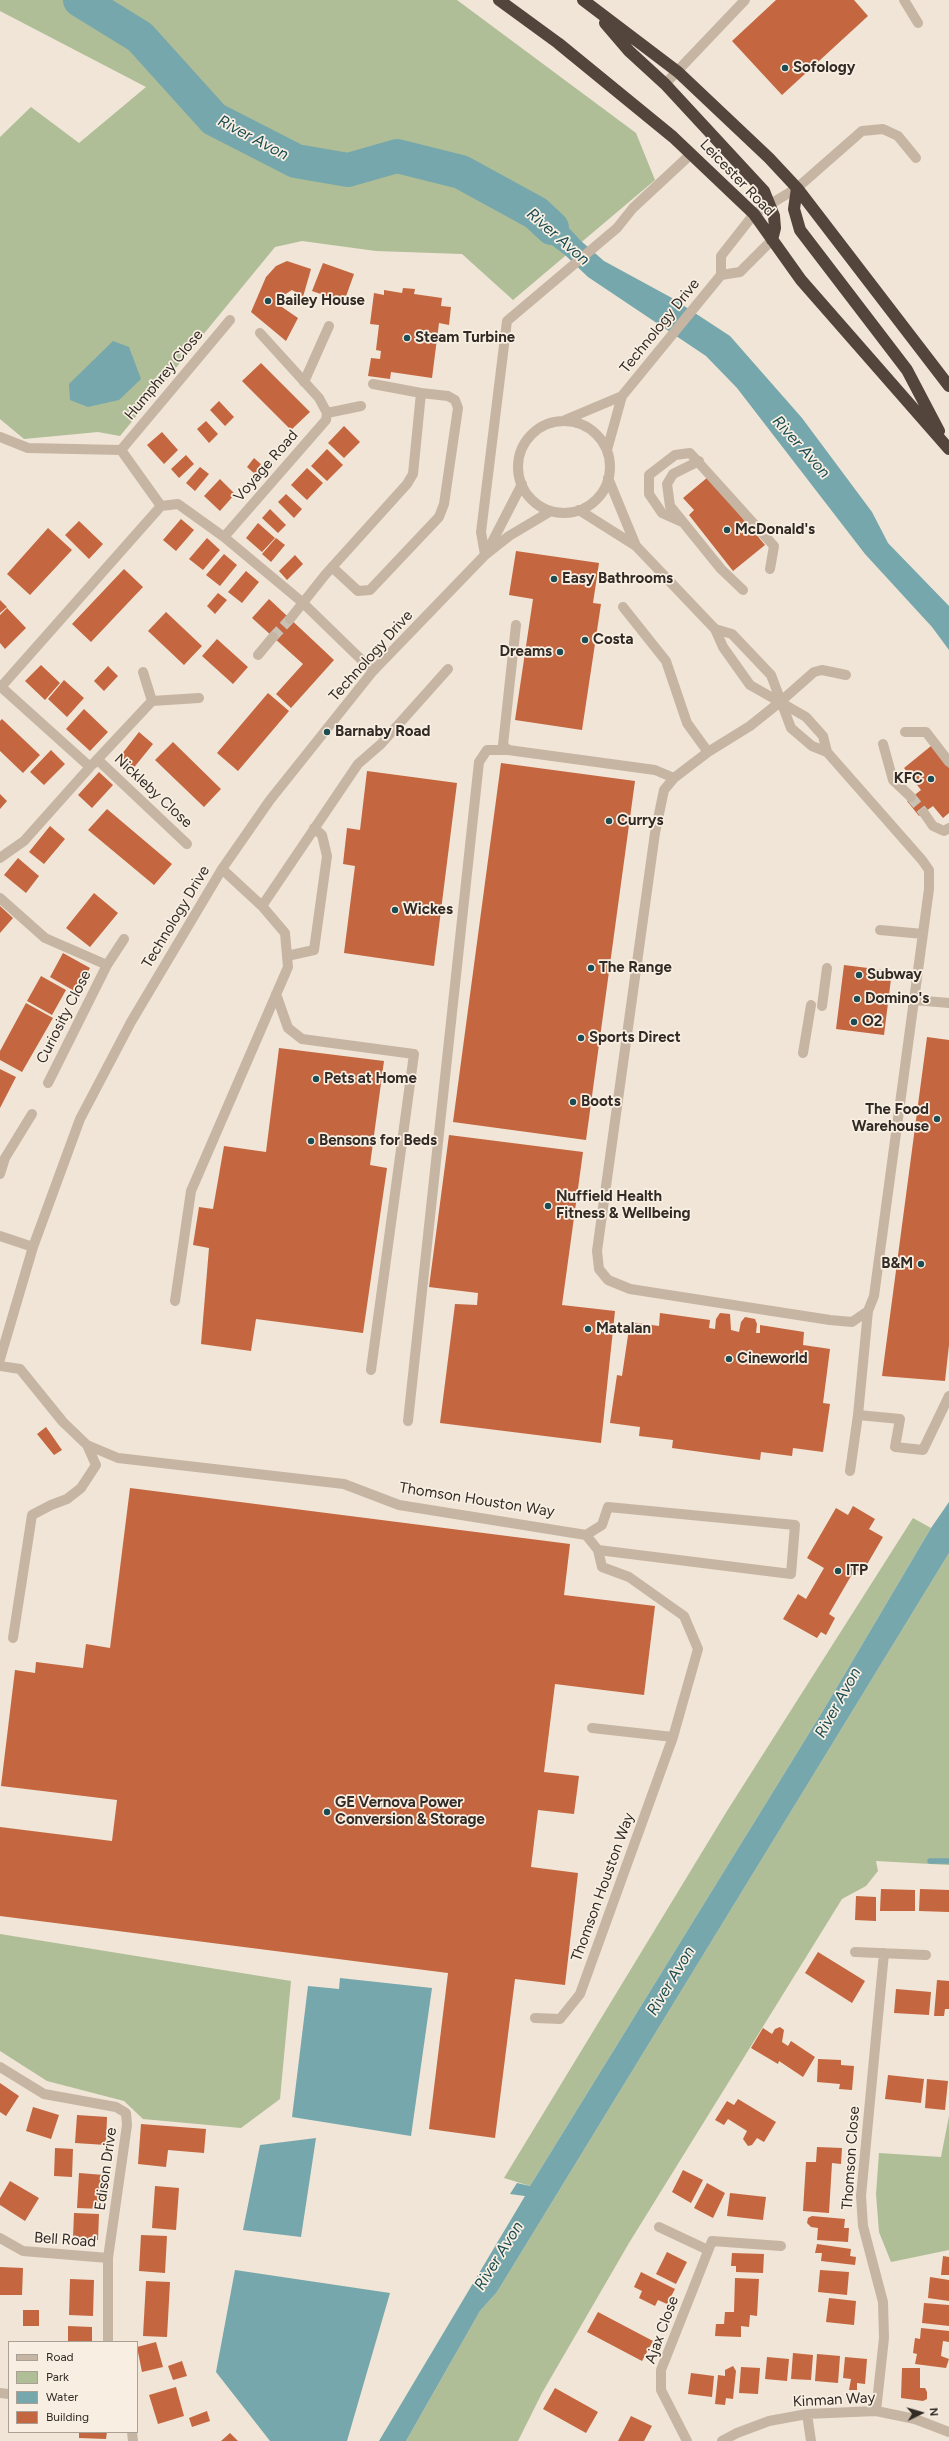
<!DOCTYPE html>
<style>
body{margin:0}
#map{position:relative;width:949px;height:2441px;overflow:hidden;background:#f0e5d6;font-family:Figtree,sans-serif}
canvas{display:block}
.legend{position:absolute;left:8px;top:2341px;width:130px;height:92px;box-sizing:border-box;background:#f8efe2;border:1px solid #a9a096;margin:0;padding:5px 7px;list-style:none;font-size:12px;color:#322a25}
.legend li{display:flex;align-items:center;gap:8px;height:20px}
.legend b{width:20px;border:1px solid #a9a096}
.north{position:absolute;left:901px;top:2393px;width:40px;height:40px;-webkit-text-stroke:3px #f8efe2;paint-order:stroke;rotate:85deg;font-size:11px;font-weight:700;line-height:16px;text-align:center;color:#322a25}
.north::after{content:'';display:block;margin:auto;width:14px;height:18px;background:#322a25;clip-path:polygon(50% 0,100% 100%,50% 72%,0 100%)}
</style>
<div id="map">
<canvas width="949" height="2441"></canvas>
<ul class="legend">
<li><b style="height:5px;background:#c7b5a3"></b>Road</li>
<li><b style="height:11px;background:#afbe97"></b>Park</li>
<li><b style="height:11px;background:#76a7ac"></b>Water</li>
<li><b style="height:11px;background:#c4663f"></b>Building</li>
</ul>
<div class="north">N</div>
</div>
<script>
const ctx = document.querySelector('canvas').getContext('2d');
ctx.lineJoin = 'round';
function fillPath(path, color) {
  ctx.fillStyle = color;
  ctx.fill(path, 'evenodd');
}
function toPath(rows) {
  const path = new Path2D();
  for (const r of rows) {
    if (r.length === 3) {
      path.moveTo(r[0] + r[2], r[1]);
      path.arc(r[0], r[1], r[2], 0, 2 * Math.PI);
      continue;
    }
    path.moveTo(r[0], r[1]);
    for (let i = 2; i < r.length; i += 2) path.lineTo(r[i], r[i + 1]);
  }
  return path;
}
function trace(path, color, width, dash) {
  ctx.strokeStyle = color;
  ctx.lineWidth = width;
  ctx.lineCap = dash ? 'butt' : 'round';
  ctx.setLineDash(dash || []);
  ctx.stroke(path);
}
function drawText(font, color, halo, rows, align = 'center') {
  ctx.font = font + ' Figtree,sans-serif';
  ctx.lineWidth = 3.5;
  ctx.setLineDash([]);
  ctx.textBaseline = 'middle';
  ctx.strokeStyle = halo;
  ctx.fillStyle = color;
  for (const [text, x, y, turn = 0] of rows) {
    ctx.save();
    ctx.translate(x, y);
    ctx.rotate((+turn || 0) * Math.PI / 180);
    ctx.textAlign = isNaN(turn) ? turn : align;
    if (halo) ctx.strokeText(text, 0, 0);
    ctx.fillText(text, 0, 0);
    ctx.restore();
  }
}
fillPath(toPath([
 [0,0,457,0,636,133,655,180,513,300,462,254,376,251,302,241,275,247,120,436,98,432,24,439,0,419,0,137,31,107,79,143,146,87,0,11],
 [913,1518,931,1528,824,1709,530,2186,504,2178,727,1811],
 [949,1553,949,1865,876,1861,878,1871,866,1886,842,1899,629,2243,542,2393,518,2441,406,2441,480,2311,497,2292],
 [0,1934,291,1981,280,2099,241,2128,143,2119,124,2101,47,2081,0,2051],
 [949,2116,949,2250,891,2262,879,2232,876,2194,879,2153,941,2157]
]), '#afbe97');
fillPath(toPath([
 [522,194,554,212,581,241,604,261,672,298,730,336,802,418,872,512,888,543,949,606,949,650,932,627,865,554,737,388,706,356,588,277,565,255,505,210],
 [113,341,129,347,141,379,119,400,88,407,70,400,69,384],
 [949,1502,949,1553,497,2292,480,2311,406,2441,379,2441,525,2196,510,2194,517,2183,530,2186,824,1709,931,1528],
 [340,1978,432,1988,411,2136,292,2117,308,1986,339,1989],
 [316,2138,301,2237,243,2230,260,2145],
 [235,2270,390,2293,347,2441,270,2441,216,2372]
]), '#76a7ac');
trace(toPath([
 [930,1861,949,1861]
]), '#76a7ac', 5.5);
trace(toPath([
 [80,0,140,37,214,119,296,161,348,170,397,156,461,172,536,213,552,228]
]), '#76a7ac', 34);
fillPath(toPath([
 [776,0,854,0,868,16,782,95,732,41],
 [287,261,311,269,303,297,292,290,284,295,279,305,298,318,286,341,251,312,266,277,276,266],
 [323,263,354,274,344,302,312,291],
 [403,288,415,289,414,294,442,298,441,306,451,307,449,325,439,323,432,378,391,372,390,379,368,376,371,358,380,359,381,351,376,350,379,325,370,324,374,293,384,295,384,290,402,293],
 [261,363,310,412,291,430,242,381],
 [219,401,234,417,225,426,210,410],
 [206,421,218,434,209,443,197,429],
 [344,426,360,442,344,458,328,443],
 [162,432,178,450,164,464,147,445],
 [327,449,343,465,327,481,311,466],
 [186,455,194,464,179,478,171,469],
 [254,458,263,466,256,475,247,467],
 [200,467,209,474,195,491,186,483],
 [307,468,323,483,307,500,291,485],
 [708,477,765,545,733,571,689,515,694,510,683,498],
 [220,479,235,494,220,511,204,496],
 [286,494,302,509,294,518,278,502],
 [270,509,286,525,278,533,262,518],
 [181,519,194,530,176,551,163,540],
 [79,521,103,544,89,559,65,535],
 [258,523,275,538,262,552,246,538],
 [48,528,72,550,30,595,7,574],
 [207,538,220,550,203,570,189,559],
 [276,538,285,545,271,562,262,554],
 [516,551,599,563,593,603,601,604,582,730,515,720,533,599,509,595],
 [224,554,237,565,220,586,206,575],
 [295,555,303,564,287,580,279,571],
 [124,569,143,587,91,642,72,624],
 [246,571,259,582,242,603,228,592],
 [218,593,227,600,215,614,207,606],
 [269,599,334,660,291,708,276,694,303,664,252,618],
 [0,600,7,607,0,613],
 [7,608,26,628,5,649,0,643,0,615],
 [166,612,202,646,184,665,148,631],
 [217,639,248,667,233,684,202,656],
 [41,665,60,683,45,700,25,681],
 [108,666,118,676,104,691,94,681],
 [64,680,84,698,67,717,48,699],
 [268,693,289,711,238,771,217,753],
 [84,709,108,732,90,751,66,729],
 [2,719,40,755,23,773,0,751,0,721],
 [139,732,153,744,132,770,118,759],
 [173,742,221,789,204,807,155,760],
 [931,746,949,768,949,813,943,818,933,806,919,816,907,801,921,790,904,768],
 [51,750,65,764,44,785,30,772],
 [501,763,635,781,586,1140,453,1122],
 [367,771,457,783,434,966,344,953,355,866,343,864,347,828,360,830],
 [99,772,113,785,92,808,78,795],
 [0,794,7,801,0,809],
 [107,809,172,864,154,885,88,830],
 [50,826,65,839,44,864,29,852],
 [18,858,39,876,26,893,4,875],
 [94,893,118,913,90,947,66,928],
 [0,906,13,918,0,933],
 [63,953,90,968,76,992,50,977],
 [844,965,892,971,884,1035,836,1029],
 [41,976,66,990,52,1015,27,1001],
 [26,1003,53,1018,22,1072,0,1060,0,1051],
 [927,1037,949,1040,949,1345,945,1381,882,1376],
 [279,1048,384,1061,370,1165,387,1168,363,1333,256,1319,251,1351,201,1344,209,1248,193,1245,199,1207,213,1209,224,1146,266,1152],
 [0,1069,16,1077,0,1108],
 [449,1135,583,1152,562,1305,615,1311,601,1443,440,1423,455,1304,477,1305,478,1293,429,1287],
 [660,1313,710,1320,709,1328,715,1329,716,1319,720,1313,730,1314,731,1330,739,1332,741,1322,745,1317,755,1319,757,1324,756,1333,760,1333,760,1325,804,1332,803,1345,830,1349,823,1403,830,1404,823,1452,793,1448,792,1456,761,1452,760,1460,672,1448,673,1440,639,1436,640,1427,610,1423,617,1375,622,1376,630,1322,659,1326],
 [46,1427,62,1450,54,1455,37,1434],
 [130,1488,570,1544,564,1595,655,1606,644,1695,555,1684,544,1772,579,1776,574,1814,538,1810,531,1867,578,1873,565,1985,515,1979,495,2138,429,2129,448,1973,0,1916,0,1827,112,1841,117,1800,1,1786,15,1670,35,1673,36,1662,83,1668,86,1644,110,1648],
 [853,1506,875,1519,869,1529,883,1537,862,1573,855,1569,829,1614,835,1618,826,1635,821,1632,817,1638,783,1619,798,1594,806,1599,824,1568,807,1558,836,1508,848,1515],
 [881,1889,915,1890,915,1911,880,1911],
 [920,1889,949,1890,949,1912,919,1911],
 [856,1896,876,1897,876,1921,855,1920],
 [818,1952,865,1981,852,2003,805,1973],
 [937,1980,949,1981,949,2009,945,2009,944,2016,934,2016],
 [896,1989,931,1992,929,2015,894,2013],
 [780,2027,784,2030,782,2042,788,2046,791,2041,815,2057,803,2077,779,2061,778,2064,751,2048,763,2028,772,2034,775,2029],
 [818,2059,841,2060,841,2065,854,2066,852,2090,839,2089,840,2084,817,2082],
 [888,2075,924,2079,921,2103,885,2099],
 [927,2079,948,2081,945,2110,925,2108],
 [0,2083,19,2096,6,2116,0,2112],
 [738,2099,776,2122,764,2142,757,2138,752,2145,748,2146,743,2139,747,2131,728,2119,724,2125,715,2120,727,2101,734,2105],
 [33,2107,59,2115,51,2139,26,2131],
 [77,2115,107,2117,106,2145,75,2143],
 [141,2124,206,2129,204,2153,168,2150,166,2167,138,2164],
 [817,2147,842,2148,841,2164,832,2163,829,2213,803,2211,806,2162,816,2162],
 [55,2148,73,2149,72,2177,54,2176],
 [683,2170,703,2180,691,2203,672,2192],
 [79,2173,104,2175,102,2209,77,2208],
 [10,2181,39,2198,25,2221,0,2205,0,2198],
 [707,2183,725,2193,713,2218,694,2208],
 [155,2186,179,2188,176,2230,152,2228],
 [730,2193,766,2197,763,2220,727,2216],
 [74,2213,99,2214,98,2240,73,2238],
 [812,2216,845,2219,844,2228,849,2228,848,2242,817,2240,818,2228,811,2227,807,2223,808,2218],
 [141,2235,167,2236,165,2273,139,2271],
 [817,2244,851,2249,850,2256,856,2257,855,2265,821,2261,822,2253,815,2253],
 [667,2252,687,2262,676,2284,656,2274],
 [732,2253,764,2254,763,2273,736,2272,736,2266,731,2266],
 [943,2256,949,2257,949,2275,941,2275],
 [0,2267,23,2268,22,2295,0,2295],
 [820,2270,849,2272,847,2295,818,2292],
 [641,2272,675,2289,667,2304,658,2300,655,2306,639,2298,642,2291,634,2287],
 [930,2277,949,2280,949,2301,928,2298],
 [735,2278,759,2279,757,2316,750,2315,749,2327,741,2326,741,2337,715,2336,716,2324,724,2324,725,2312,734,2312],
 [70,2279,94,2280,93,2316,69,2315],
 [146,2281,170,2282,167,2337,143,2336],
 [829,2298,856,2301,854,2325,826,2322],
 [924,2303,949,2305,949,2326,922,2323],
 [23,2310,39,2310,39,2326,23,2326],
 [598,2312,653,2341,642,2361,587,2332],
 [68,2326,92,2327,92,2342,68,2342],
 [921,2328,949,2331,949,2342,943,2341,941,2356,949,2359,946,2368,915,2364,917,2354,913,2353,915,2338,920,2339],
 [156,2342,163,2367,142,2372,137,2347],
 [793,2353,813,2355,811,2380,791,2379],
 [817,2354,840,2356,838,2383,815,2381],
 [767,2357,789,2359,787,2381,765,2379],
 [845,2357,867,2359,865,2384,857,2383,857,2390,849,2390,851,2379,843,2378],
 [182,2361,187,2376,173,2380,168,2366],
 [733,2366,736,2371,733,2399,726,2398,725,2405,715,2404,718,2375,725,2376,725,2370],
 [741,2367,760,2368,758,2394,739,2393],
 [902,2368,920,2368,920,2388,925,2388,927,2392,927,2399,923,2401,901,2398],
 [691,2373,714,2376,712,2397,688,2394],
 [176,2387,184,2416,158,2424,149,2395],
 [555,2388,598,2412,586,2433,543,2409],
 [207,2411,210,2421,192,2427,189,2418],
 [631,2416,652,2426,644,2441,618,2441],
 [79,2432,107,2432,106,2439,79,2438],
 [230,2433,238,2441,221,2441]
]), '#c4663f');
trace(toPath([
 [273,637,290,619],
 [911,797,924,813]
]), '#cac0b3', 10, [10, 5]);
trace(toPath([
 [904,0,918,23],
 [665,84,745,0],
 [721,275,721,256,754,214,797,188,862,131,883,129,898,136,916,158],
 [304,382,329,326],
 [373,384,421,393],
 [327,413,361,406],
 [565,420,622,396],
 [564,467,46],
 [0,437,28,448,121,450,230,320],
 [121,450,161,506],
 [607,450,622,396,721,275,740,272,772,240],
 [699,461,673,474,667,484,670,506,721,569,743,590],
 [608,478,636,546],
 [579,510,636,546,715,629,723,647,750,685,780,702,806,717,823,736,827,752,922,860,929,870,929,889,874,1296,868,1311,852,1322,830,1320,630,1289,608,1280,599,1269,597,1251,655,833,664,790,674,778,708,752,750,726,780,702,814,672,822,670,846,675],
 [682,522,662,513,649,494,649,475,675,455,690,453,774,546,770,569],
 [224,537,326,420,327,413,319,398,260,333],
 [487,552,522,484],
 [485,555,481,532,507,321,617,228,633,208,691,154],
 [623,607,666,661,687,723,708,752],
 [290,619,325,575,407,484,413,474,421,393,448,396,455,400,458,408,444,504,439,517,370,590,358,591,332,567],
 [715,629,732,634,771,675,791,728,812,746,827,752],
 [258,655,273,637],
 [143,672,152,701,199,698],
 [0,686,90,767,24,841,0,858],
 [1,687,161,506,178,504,224,537,302,602,373,671],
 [905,732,926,732,949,762],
 [883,744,893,780,911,797],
 [508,750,503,745,516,625],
 [98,760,187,844],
 [93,764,152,701],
 [924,813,933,826,944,831,949,828],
 [0,898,45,938,107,965],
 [262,906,358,764,381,744,448,669],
 [880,930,923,934],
 [287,956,314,950,327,856,322,835,314,828],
 [276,994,288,1028,302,1039,414,1054,371,1370],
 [914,1000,949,1003],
 [822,1006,827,968],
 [803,1053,811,1005],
 [48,1083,107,965,124,939],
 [0,1174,5,1158,32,1114],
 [0,1236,33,1247],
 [175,1301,191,1191,288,967,285,933,262,906,222,869],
 [0,1359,33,1247,80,1119,131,1022,222,869,270,800,373,671,485,555,509,536,551,511],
 [0,1366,20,1369,63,1422,87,1445,118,1458,344,1484,399,1505,586,1535,598,1550,602,1567,629,1577,684,1616,698,1649,673,1737,580,1994,560,2019,535,2018],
 [858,1415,900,1419,895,1447,923,1450,949,1396],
 [408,1421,479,762,487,750,508,750,655,770,674,778],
 [850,1471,858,1415,868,1311],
 [586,1535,602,1525,608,1507,795,1525,791,1574,598,1550],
 [13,1638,32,1515,51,1505,67,1499,81,1488,96,1465,87,1445],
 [592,1728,673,1737],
 [855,1952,926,1955],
 [0,2067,44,2094,116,2107,126,2113,127,2125,108,2258,108,2342],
 [659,2227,708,2250],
 [0,2238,23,2251,108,2258],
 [0,2393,9,2394],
 [876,2411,884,2338,883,2302,863,2226,861,2196,884,1953],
 [807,2414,811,2441],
 [132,2432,133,2441],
 [687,2441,661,2390,661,2370,712,2241,781,2246],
 [722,2441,737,2433,769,2421,807,2414,876,2411,915,2419,949,2432]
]), '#c7b5a3', 10);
trace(toPath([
 [499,0,558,43,673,137,754,214,801,280,949,449],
 [583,0,678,72,769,158,797,188,949,386],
 [605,23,629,51,665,84,764,191,774,216,775,228,772,240],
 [797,188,794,209,800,230,907,370,939,431]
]), '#53443c', 12);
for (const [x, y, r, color] of [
 [785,68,4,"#1b4c52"],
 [268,301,4,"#1b4c52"],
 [407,338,4,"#1b4c52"],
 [727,530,4,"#1b4c52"],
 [554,579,4,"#1b4c52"],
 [585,640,4,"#1b4c52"],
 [560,652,4,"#1b4c52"],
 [327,732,4,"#1b4c52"],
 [931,779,4,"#1b4c52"],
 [609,821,4,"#1b4c52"],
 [395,910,4,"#1b4c52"],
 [591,968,4,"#1b4c52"],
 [859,975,4,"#1b4c52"],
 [857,999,4,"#1b4c52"],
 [854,1022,4,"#1b4c52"],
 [581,1038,4,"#1b4c52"],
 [316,1079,4,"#1b4c52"],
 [573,1102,4,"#1b4c52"],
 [937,1119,4,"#1b4c52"],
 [311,1141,4,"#1b4c52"],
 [548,1206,4,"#1b4c52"],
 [921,1264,4,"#1b4c52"],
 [588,1329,4,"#1b4c52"],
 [729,1359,4,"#1b4c52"],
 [838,1571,4,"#1b4c52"],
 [327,1812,4,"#1b4c52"]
]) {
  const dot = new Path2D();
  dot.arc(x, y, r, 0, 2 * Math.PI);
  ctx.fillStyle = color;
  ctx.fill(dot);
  trace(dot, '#f8efe2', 1.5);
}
drawText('bold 15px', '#322a25', '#f8efe2', [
 ["Sofology",793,68],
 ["Bailey House",276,301],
 ["Steam Turbine",415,338],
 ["McDonald's",735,530],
 ["Easy Bathrooms",562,579],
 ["Costa",593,640],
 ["Dreams",552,652,"right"],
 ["Barnaby Road",335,732],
 ["KFC",923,779,"right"],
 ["Currys",617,821],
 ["Wickes",403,910],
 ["The Range",599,968],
 ["Subway",867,975],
 ["Domino's",865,999],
 ["O2",862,1022],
 ["Sports Direct",589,1038],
 ["Pets at Home",324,1079],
 ["Boots",581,1102],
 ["The Food",929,1110,"right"],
 ["Warehouse",929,1127,"right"],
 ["Bensons for Beds",319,1141],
 ["Nuffield Health",556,1197],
 ["Fitness & Wellbeing",556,1214],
 ["B&M",913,1264,"right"],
 ["Matalan",596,1329],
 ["Cineworld",737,1359],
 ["ITP",846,1571],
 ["GE Vernova Power",335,1803],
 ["Conversion & Storage",335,1820]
], 'left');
drawText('15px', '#322a25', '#f8efe2', [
 ["Leicester Road",737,178,46],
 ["Technology Drive",660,326,-51],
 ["Humphrey Close",164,375,-50],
 ["Voyage Road",266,466,-49],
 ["Technology Drive",371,656,-48],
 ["Nickleby Close",153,791,43],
 ["Technology Drive",176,917,-59],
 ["Curiosity Close",64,1017,-63],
 ["Thomson Houston Way",477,1500,9],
 ["Thomson Houston Way",603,1887,-70],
 ["Thomson Close",851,2158,-86],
 ["Edison Drive",106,2169,-82],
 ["Bell Road",65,2240,4],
 ["Ajax Close",662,2330,-70],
 ["Kinman Way",834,2400,-3]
]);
drawText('italic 16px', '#1b4c52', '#f8efe2', [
 ["River Avon",253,138,28],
 ["River Avon",558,237,41],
 ["River Avon",801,447,48],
 ["River Avon",838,1703,-61],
 ["River Avon",671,1981,-59],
 ["River Avon",499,2256,-58]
]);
</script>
